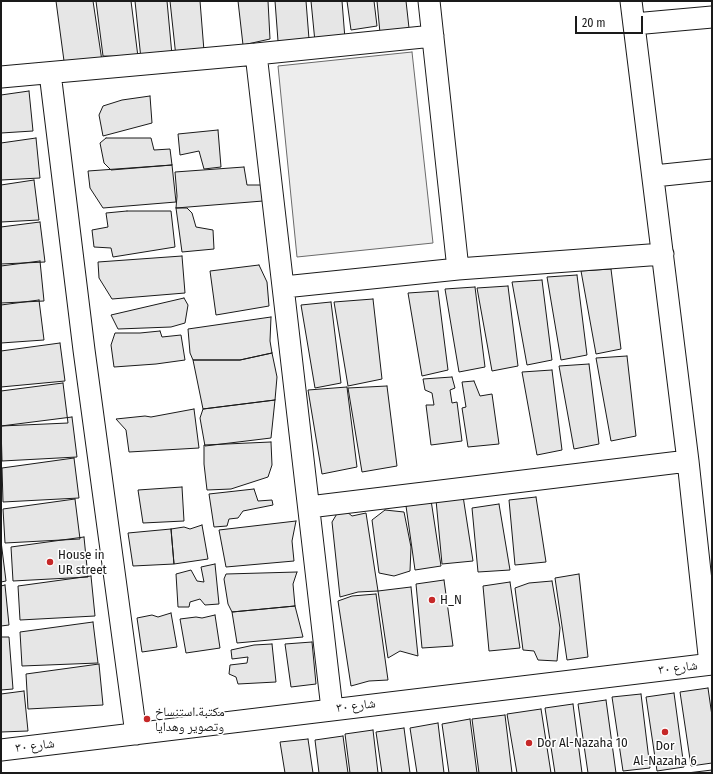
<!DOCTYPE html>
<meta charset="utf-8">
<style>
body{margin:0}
#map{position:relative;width:713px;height:774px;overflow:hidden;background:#fff;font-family:"Fira Sans Condensed",sans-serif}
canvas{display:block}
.frame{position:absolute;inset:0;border:2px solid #1a1a1a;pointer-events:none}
.scale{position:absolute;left:575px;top:16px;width:68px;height:18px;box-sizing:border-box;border:2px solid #1a1a1a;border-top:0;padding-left:5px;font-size:12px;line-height:14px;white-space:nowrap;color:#1a1a1a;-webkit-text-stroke:3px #fff;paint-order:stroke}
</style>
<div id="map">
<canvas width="713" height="774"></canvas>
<div class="frame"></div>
<div class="scale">20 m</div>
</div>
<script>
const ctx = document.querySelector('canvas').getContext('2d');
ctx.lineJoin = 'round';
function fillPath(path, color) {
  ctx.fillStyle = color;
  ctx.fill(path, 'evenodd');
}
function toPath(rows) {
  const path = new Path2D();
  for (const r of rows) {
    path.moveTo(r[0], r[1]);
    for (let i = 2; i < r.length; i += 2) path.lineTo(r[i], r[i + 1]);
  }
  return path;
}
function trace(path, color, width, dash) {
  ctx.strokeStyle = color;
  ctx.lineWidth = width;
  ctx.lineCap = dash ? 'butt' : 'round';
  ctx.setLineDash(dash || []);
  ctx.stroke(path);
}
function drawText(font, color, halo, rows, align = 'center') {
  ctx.font = font + ' "Fira Sans Condensed","Noto Naskh Arabic",sans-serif';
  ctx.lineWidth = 3;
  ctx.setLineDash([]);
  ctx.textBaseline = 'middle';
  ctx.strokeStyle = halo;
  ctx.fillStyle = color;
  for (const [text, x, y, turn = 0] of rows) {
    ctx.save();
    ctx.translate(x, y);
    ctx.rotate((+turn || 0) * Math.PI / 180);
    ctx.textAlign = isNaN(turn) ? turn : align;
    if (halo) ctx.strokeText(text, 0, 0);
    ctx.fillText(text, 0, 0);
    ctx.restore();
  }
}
const built = toPath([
 [412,52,433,243,297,257,278,66,412,52]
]);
fillPath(built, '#ededed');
trace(built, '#6a6a6a', 1);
const building = toPath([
 [56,1,93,1,102,61,64,61,56,1],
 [96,1,131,1,138,57,103,56,96,1],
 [135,1,167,1,172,55,141,59,135,1],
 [170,1,200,1,204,51,176,57,170,1],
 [238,1,268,1,270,39,243,45,238,1],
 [275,1,306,1,309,39,278,41,275,1],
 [311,1,342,1,345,39,315,42,311,1],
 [347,1,374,1,377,26,351,30,347,1],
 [377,1,406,1,409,28,380,33,377,1],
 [29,91,33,131,1,133,1,95,29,91],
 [150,96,152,123,103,136,99,115,103,106,122,100,150,96],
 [218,130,221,167,204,169,199,151,180,155,178,134,218,130],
 [36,138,40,178,1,180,1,143,36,138],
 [106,138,151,138,154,150,170,149,172,165,111,170,104,163,100,143,106,138],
 [172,165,176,202,103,208,90,188,88,171,172,165],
 [244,167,247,185,261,185,263,201,176,208,177,196,175,172,244,167],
 [34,180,39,220,1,222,1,185,34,180],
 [176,208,187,208,192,213,196,227,213,230,214,249,182,252,176,208],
 [127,211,171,211,175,247,113,257,111,248,94,247,92,230,108,227,106,213,127,211],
 [40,222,45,262,1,264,1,227,40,222],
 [182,256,185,293,112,299,99,278,98,262,182,256],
 [40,261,44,301,1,303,1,266,40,261],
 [259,265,267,282,269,306,216,315,210,271,259,265],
 [611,269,621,349,596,354,581,271,611,269],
 [577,275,587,355,561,360,547,277,577,275],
 [542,280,552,360,527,365,512,282,542,280],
 [508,286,518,366,492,371,477,288,508,286],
 [475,287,485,367,459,372,445,289,475,287],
 [438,291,448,370,422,376,408,293,438,291],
 [184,298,188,305,185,323,171,327,118,329,111,315,184,298],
 [373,299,382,379,348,386,334,302,373,299],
 [39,300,44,340,1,343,1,305,39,300],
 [331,302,341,383,315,388,301,305,331,302],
 [271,317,270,341,272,353,240,360,193,360,190,353,188,329,271,317],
 [160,331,162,337,181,335,185,360,156,364,114,367,111,345,115,333,140,333,160,331],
 [60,343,65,381,1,387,1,351,60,343],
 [272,353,277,377,275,400,203,409,193,360,240,360,272,353],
 [627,356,636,436,611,441,596,358,627,356],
 [589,364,599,444,574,449,559,366,589,364],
 [552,370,562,450,537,455,522,372,552,370],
 [452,377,455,388,450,390,452,403,457,402,462,441,431,445,426,405,434,405,432,393,425,390,423,379,452,377],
 [474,381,480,396,492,394,499,444,468,447,462,408,466,407,462,382,474,381],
 [63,383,68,423,1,426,1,391,63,383],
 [387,386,397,466,362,472,348,388,387,386],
 [347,387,357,467,322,474,308,390,347,387],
 [275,400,271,438,205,446,200,418,203,409,275,400],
 [194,409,199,448,129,452,126,430,116,419,145,416,151,417,194,409],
 [72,417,77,457,2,461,1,426,72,417],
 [271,442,272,465,268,477,231,489,207,490,204,464,204,445,271,442],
 [74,458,79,498,3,502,2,468,74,458],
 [182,487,184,521,143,523,138,490,182,487],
 [254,489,258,501,272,500,273,505,243,511,238,518,229,519,227,526,214,527,209,494,254,489],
 [463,496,473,561,442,564,436,500,463,496],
 [536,497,546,562,515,565,509,500,536,497],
 [75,499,80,539,5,543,3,509,75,499],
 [431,500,441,566,415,570,406,506,431,500],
 [499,504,510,570,478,572,472,508,499,504],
 [341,507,352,516,366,513,378,591,358,592,340,597,332,522,341,507],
 [385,510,404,512,411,547,410,571,394,576,379,573,372,520,385,510],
 [296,521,292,541,294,561,226,567,219,530,296,521],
 [202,525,208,559,174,564,171,529,184,527,190,529,202,525],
 [171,529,174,564,133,566,128,533,171,529],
 [84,537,88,577,13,581,11,547,84,537],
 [1,541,6,581,1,582,1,541],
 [215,564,219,604,205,605,200,599,190,602,189,607,178,607,176,574,191,570,197,581,204,582,201,567,215,564],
 [297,572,293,584,295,606,232,612,228,604,224,579,226,574,297,572],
 [579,574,588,657,567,660,555,578,579,574],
 [91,576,95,616,20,620,18,586,91,576],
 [444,580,453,646,422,648,416,584,444,580],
 [552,581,560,628,557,661,538,660,534,651,523,650,515,588,529,583,552,581],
 [510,582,520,648,489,651,483,586,510,582],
 [5,585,9,625,1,626,1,586,5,585],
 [411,587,418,656,400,651,388,658,378,591,411,587],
 [376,594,388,680,369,681,351,686,338,601,352,596,376,594],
 [295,606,303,637,237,643,232,612,295,606],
 [171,613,177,647,142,652,137,618,152,615,158,617,171,613],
 [215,615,220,648,186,653,180,619,196,617,202,618,215,615],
 [93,622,98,663,22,666,20,632,93,622],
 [1,637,9,637,13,689,1,690,1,637],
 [312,642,316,684,291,687,285,644,312,642],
 [272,644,276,682,238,684,236,677,229,674,230,665,247,663,248,657,232,659,231,650,254,645,272,644],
 [99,664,103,705,28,709,26,674,99,664],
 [708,688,712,716,712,763,691,766,680,692,708,688],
 [24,691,28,731,1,732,1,694,24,691],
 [674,693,684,767,657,771,646,697,674,693],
 [641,694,650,768,623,771,612,697,641,694],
 [606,700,616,773,588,773,578,704,606,700],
 [573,704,582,773,555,773,545,708,573,704],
 [541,709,551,773,517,773,507,714,541,709],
 [505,715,512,773,479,773,472,719,505,715],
 [470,719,477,773,449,773,442,724,470,719],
 [438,723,444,773,417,773,410,728,438,723],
 [404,728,410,773,382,773,376,732,404,728],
 [373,730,378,773,350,773,345,734,373,730],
 [343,736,348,773,319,773,315,740,343,736],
 [308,739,313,773,285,773,280,742,308,739],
 [712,770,712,773,687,773,712,770]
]);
fillPath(building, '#e6e6e6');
trace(building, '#1a1a1a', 1);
const street = toPath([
 [429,1,458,269],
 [631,1,688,461,710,664],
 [634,24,712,17],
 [256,54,332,709],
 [50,73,84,350,136,734],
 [1,77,256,54,433,36],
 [654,176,712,170],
 [284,287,458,269,663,254],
 [309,507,688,461],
 [1,750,712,664]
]);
trace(street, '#1a1a1a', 23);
trace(street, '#fff', 21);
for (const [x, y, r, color] of [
 [50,562,4,"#c62828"],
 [432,600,4,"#c62828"],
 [147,719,4,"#c62828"],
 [665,732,4,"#c62828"],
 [529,743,4,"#c62828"]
]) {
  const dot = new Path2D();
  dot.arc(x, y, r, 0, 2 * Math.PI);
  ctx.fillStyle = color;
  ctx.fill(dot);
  trace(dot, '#fff', 1.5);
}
drawText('13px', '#1a1a1a', '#fff', [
 ["House in",58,555],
 ["UR street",58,570],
 ["H_N",440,600],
 ["مكتبة استنساخ",155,712],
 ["وتصوير وهدايا",155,727],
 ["Dor Al-Nazaha 10",537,743],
 ["Dor",665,746,"center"],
 ["Al-Nazaha 6",665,761,"center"]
], 'left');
drawText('13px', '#1a1a1a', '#fff', [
 ["شارع ٣٠",678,668,-7],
 ["شارع ٣٠",356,706,-7],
 ["شارع ٣٠",35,746,-7]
]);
</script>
